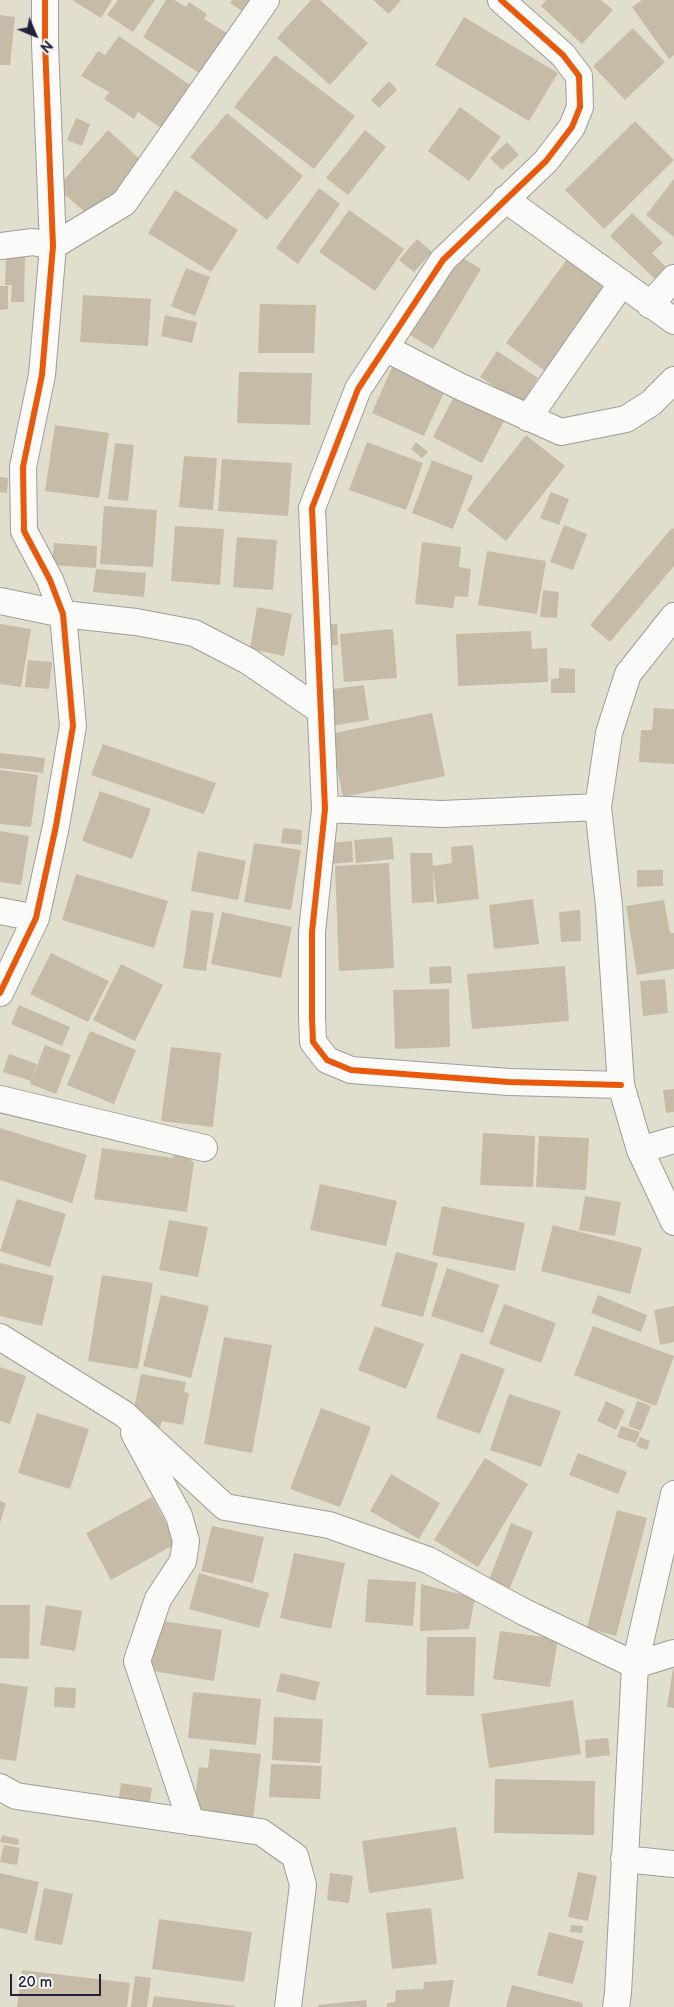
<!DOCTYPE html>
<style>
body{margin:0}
#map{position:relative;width:674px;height:2007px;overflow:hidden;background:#e1dece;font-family:"Balsamiq Sans",sans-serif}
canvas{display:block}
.north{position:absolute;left:10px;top:10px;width:50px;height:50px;-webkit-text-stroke:4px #f6f6f2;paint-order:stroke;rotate:135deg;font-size:14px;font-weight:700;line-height:20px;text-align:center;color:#22223b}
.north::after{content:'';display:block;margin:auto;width:18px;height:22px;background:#22223b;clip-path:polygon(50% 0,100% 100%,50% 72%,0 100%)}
.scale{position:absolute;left:10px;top:1974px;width:91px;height:22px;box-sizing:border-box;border:2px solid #22223b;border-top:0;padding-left:6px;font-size:15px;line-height:18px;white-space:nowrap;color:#22223b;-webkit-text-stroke:4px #f6f6f2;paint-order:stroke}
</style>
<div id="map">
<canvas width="674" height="2007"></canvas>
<div class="north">N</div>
<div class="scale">20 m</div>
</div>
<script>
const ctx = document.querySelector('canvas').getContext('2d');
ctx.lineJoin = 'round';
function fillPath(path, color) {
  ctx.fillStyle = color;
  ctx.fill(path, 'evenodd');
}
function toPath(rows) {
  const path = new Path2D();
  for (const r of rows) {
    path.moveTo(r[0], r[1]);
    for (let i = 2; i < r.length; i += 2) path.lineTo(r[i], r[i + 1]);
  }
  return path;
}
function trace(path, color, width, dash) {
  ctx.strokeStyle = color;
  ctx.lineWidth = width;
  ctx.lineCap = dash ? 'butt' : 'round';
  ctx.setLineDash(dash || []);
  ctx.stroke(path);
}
fillPath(toPath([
 [72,0,112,0,101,18],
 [118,0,155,0,133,32,107,15],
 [166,0,174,0,186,7,189,2,207,14,204,19,227,33,201,74,143,37],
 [232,0,255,0,247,14,230,3],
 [311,0,320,0,368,43,330,85,277,38],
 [373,0,401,0,389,14],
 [546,0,601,0,613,10,582,44,541,6],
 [642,0,674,0,674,55,669,59,632,7],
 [0,15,15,17,10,65,0,65],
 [464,17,558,73,529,121,435,65],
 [633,28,665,62,625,100,593,66],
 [119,36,190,85,173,109,178,112,165,131,138,112,134,119,104,99,109,92,81,76,98,51,105,55],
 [275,55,355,116,314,169,234,107],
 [389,81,397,90,379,108,371,100],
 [460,107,501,137,469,181,428,151],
 [227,113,303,176,267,220,190,157],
 [76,118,90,124,82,146,67,140],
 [635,121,674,160,604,229,565,190],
 [108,130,142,161,92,218,57,188],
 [365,130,386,147,348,195,326,178],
 [507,142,519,155,502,170,490,158],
 [674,179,674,237,646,215],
 [319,188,340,204,298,264,276,248],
 [175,190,238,230,211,272,148,233],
 [349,210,404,249,375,291,319,252],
 [632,213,663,243,652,253,666,267,655,279,610,236],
 [417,239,432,252,414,272,399,260],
 [453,252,481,269,433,349,405,332],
 [6,257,25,257,24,302,11,302,12,285,5,285],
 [567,259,608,289,548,373,506,343],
 [186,268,210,277,195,316,171,306],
 [0,286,8,286,8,309,0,310],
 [83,295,151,299,148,346,80,342],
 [260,304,316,305,314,353,258,353],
 [165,315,197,322,192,343,161,336],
 [497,351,538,378,521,404,480,377],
 [393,365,446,388,424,436,372,413],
 [239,372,312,373,310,425,237,423],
 [456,393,505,419,482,463,433,437],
 [55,425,109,433,99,498,45,491],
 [526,435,565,466,506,541,467,510],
 [367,442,423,463,406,510,349,490],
 [416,442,428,452,422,458,411,449],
 [115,443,134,445,128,501,108,499],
 [184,456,217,458,213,510,179,507],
 [222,459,292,463,288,516,218,511],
 [432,460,473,476,453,529,412,513],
 [0,477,8,478,7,493,0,492],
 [551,492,569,499,559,525,540,518],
 [104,506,157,510,153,567,100,564],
 [564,525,587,534,573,570,550,562],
 [175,526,224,529,220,585,171,581],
 [672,528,674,529,674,566,610,642,590,625],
 [237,537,277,540,273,590,233,587],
 [422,542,461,547,459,567,471,569,468,597,455,596,453,608,415,604],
 [54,543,97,546,96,568,52,565],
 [487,551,546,561,537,614,478,605],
 [96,569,146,573,144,597,93,592],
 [543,590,559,592,557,618,540,617],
 [257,607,292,614,284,656,250,649],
 [0,624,31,629,21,687,0,684],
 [337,624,338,645,324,646,323,625],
 [393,629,397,678,344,682,340,634],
 [531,631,532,649,547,648,548,682,458,686,456,634],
 [28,660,52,662,49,689,25,687],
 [559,668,575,669,575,693,551,693,551,679,559,678],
 [364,685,369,720,331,726,326,690],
 [654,708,674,709,674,764,639,762,641,730,652,730],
 [432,713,445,776,343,797,330,734],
 [103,744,216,783,204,814,91,775],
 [0,753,45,758,43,773,0,768],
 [0,770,38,775,31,827,0,824],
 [100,791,151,809,132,859,82,841],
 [283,828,302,830,301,845,281,843],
 [0,831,29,836,21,885,0,882],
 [392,837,394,859,356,863,354,840],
 [352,841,353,862,329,864,328,843],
 [254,843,301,850,291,910,244,902],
 [473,845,479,899,437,904,433,870,434,902,412,903,410,853,432,853,433,866,452,863,451,847],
 [198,851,246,861,238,900,191,891],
 [389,863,394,968,339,971,335,866],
 [637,870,663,870,663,886,637,887],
 [76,874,168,901,154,948,62,920],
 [533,899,539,944,494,949,489,905],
 [664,900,670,933,674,933,674,969,637,975,626,906],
 [191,910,214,913,206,971,183,968],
 [580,910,581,941,561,942,559,912],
 [222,912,292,927,281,978,211,964],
 [51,953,109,981,88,1022,30,994],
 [121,964,163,985,135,1041,93,1020],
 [451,966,452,983,430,984,429,967],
 [565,966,569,1021,472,1029,467,974],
 [665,979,668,1013,643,1016,640,981],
 [449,989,450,1047,395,1049,393,990],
 [19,1005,70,1027,62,1046,11,1024],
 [90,1031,136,1050,114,1104,67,1085],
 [45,1045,71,1055,56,1094,30,1084],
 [171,1047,221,1053,213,1127,161,1121],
 [9,1054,37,1064,31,1081,3,1072],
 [674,1089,674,1112,666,1113,663,1090],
 [0,1128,87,1155,72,1203,0,1180],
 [483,1133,535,1136,533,1187,480,1185],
 [539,1136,589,1138,586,1190,536,1187],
 [102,1148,173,1158,174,1151,192,1153,191,1161,194,1162,187,1212,94,1199],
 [320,1184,397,1201,386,1246,310,1230],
 [585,1196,621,1202,615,1236,579,1230],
 [17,1199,66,1214,50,1267,0,1251],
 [442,1206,525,1223,515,1271,432,1255],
 [169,1220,208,1227,198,1277,159,1270],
 [553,1225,642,1248,630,1294,541,1271],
 [396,1252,438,1263,423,1317,381,1306],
 [0,1263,54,1276,42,1326,0,1316],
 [447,1268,499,1285,483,1333,431,1316],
 [102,1275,153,1283,138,1369,88,1361],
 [161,1295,209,1306,191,1378,143,1366],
 [598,1295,647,1315,641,1332,591,1313],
 [504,1304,556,1323,541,1363,489,1344],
 [674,1306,674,1342,660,1345,654,1310],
 [375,1326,424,1344,406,1389,358,1370],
 [593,1326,674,1356,656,1406,574,1375],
 [224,1337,272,1345,252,1453,204,1444],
 [461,1353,505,1369,480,1434,436,1418],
 [0,1367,26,1376,10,1424,0,1421],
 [141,1374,186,1382,184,1392,189,1393,183,1425,162,1421,160,1427,149,1425,150,1419,138,1417,139,1409,134,1408],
 [509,1394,561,1411,541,1467,490,1450],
 [606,1401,625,1410,616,1430,597,1421],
 [637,1401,651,1406,641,1431,628,1426],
 [321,1408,371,1427,340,1507,290,1489],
 [37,1413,89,1429,70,1489,18,1473],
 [621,1426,640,1432,636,1443,617,1437],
 [640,1437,650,1441,647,1450,636,1446],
 [578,1453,627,1472,618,1494,569,1475],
 [485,1458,528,1484,478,1567,434,1540],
 [391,1474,440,1503,419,1539,370,1511],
 [152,1497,177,1543,111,1580,86,1533],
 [0,1501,6,1503,0,1523],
 [617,1510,647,1518,616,1636,587,1628],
 [511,1523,533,1532,510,1588,489,1580],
 [212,1526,264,1537,253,1583,201,1571],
 [294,1553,345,1563,331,1629,280,1618],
 [199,1573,269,1593,259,1628,189,1609],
 [368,1579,416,1582,413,1626,365,1622],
 [421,1584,475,1598,469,1629,420,1631],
 [0,1605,30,1605,29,1659,0,1658],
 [46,1605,82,1611,75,1651,40,1645],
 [156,1620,222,1630,214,1681,147,1670],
 [500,1631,558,1639,550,1687,493,1679],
 [427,1637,476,1637,474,1696,426,1695],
 [673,1669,674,1669,674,1708,667,1707],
 [281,1673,320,1682,315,1701,276,1691],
 [0,1683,28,1687,16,1761,0,1759],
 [55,1687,76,1688,75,1708,54,1707],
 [193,1692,261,1699,256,1745,188,1738],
 [573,1700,581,1754,489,1768,481,1714],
 [274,1717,323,1719,320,1763,272,1760],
 [608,1738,610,1755,586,1758,585,1740],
 [210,1749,261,1754,253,1820,193,1814,199,1767,208,1768],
 [271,1764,322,1766,320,1799,269,1797],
 [495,1779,595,1781,594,1835,494,1833],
 [121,1783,152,1788,149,1807,118,1803],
 [456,1827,464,1879,369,1893,362,1841],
 [2,1835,19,1839,18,1845,0,1842],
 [4,1845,20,1848,17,1865,0,1862],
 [578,1872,597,1876,588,1921,568,1917],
 [0,1873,39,1882,27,1934,0,1928],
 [330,1873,353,1876,349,1903,327,1900],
 [44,1888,73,1894,62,1945,34,1940],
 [431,1908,437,1964,392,1969,386,1913],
 [159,1919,252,1932,244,1982,152,1969],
 [571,1925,583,1926,582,1933,570,1932],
 [549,1932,584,1941,573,1984,537,1975],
 [22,1970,130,1983,127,2007,17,2007],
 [135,1976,151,1978,147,2007,131,2007],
 [454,1980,449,2007,387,2007,387,2003,395,2002,396,1990,423,1989,424,1982],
 [512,1985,583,2003,582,2007,506,2007],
 [154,1996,235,2006,235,2007,152,2007],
 [366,2000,367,2007,318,2007,318,2005]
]), '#c6bba6');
const street = toPath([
 [501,0,563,55,579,76,580,107,572,127,546,161,443,260,358,389,312,508,325,809,312,932,312,1017,313,1042,327,1060,351,1070,509,1082,621,1085],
 [505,199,674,321],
 [0,246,33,242,53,246,124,203,266,0],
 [650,305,674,278],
 [385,348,459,386,561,432,626,419,651,403,674,380],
 [528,418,622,283],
 [0,601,63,614,136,622,194,633,248,661,321,711],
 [674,616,628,674,609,733,598,807,609,906,621,1085,640,1150,674,1222],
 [325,809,442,814,598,807],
 [0,911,36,918],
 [0,993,36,918,56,826,73,726,63,614,50,580,24,531,23,467,42,375,53,246,45,44,45,0],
 [0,1099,204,1148],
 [640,1150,674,1140],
 [0,1337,124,1414,225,1507,329,1525,428,1560,524,1612,635,1665,674,1653],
 [134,1433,179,1516,186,1541,183,1561,158,1599,137,1661,191,1822],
 [0,1787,16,1796,261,1832,295,1856,303,1885,288,2007],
 [624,1859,674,1864],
 [616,2007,618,1993,635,1665,674,1494]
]);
trace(street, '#9f9d97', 28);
trace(street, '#fafaf8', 26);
trace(toPath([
 [501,0,563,55,579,76,580,107,572,127,546,161,443,260,358,389,312,508,325,809,312,932,312,1017,313,1042,327,1060,351,1070,509,1082,621,1085],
 [0,993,36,918,56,826,73,726,63,614,50,580,24,531,23,467,42,375,53,246,45,44,45,0]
]), '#e8590c', 6);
</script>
